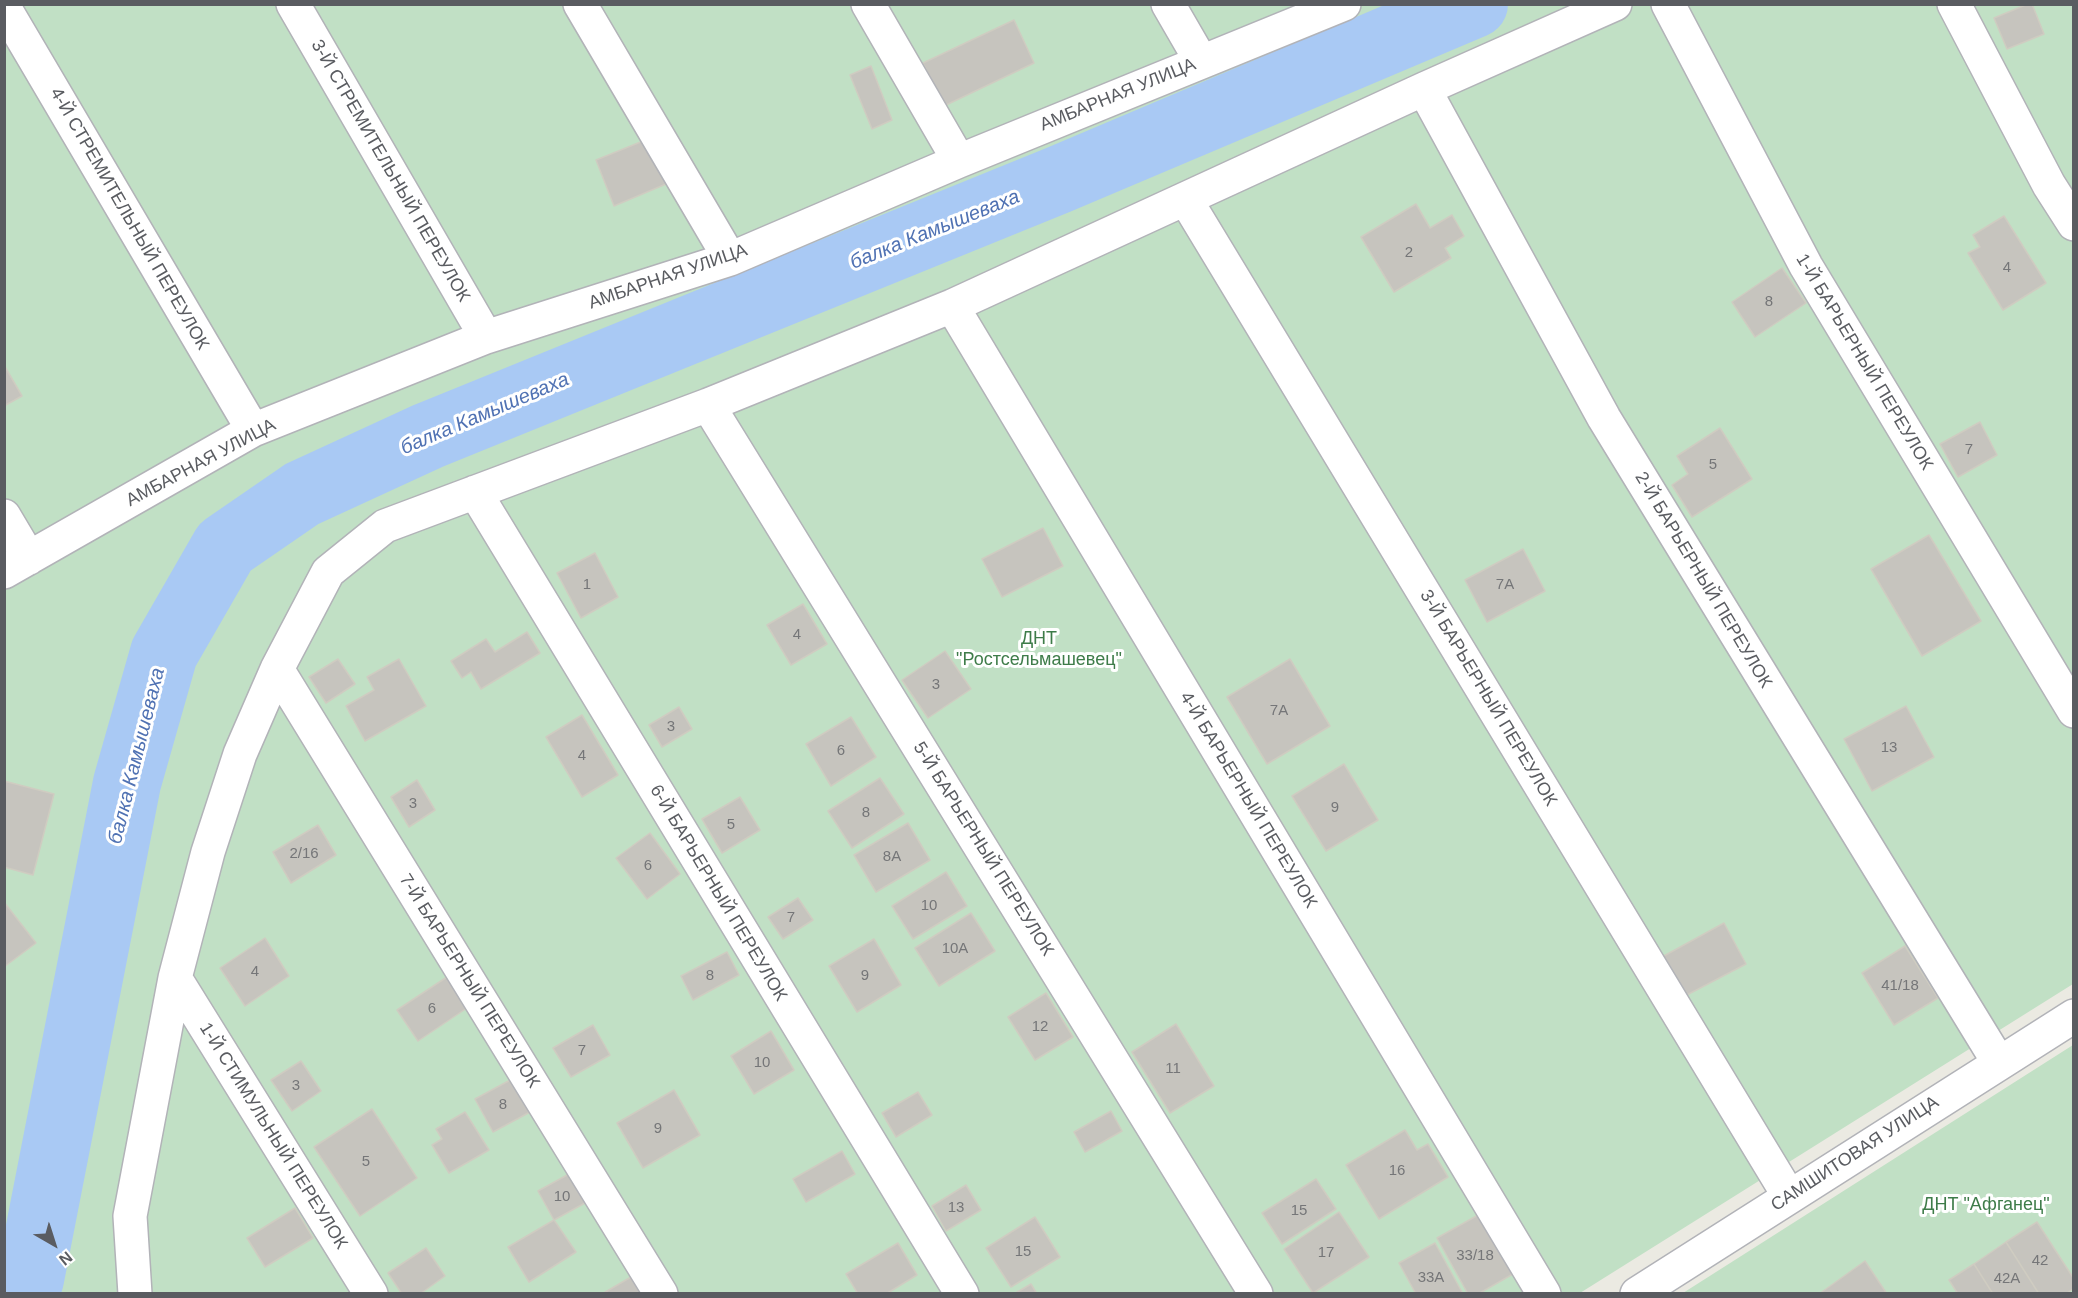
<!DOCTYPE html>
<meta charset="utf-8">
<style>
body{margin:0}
#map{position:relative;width:2078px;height:1298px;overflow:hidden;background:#ebeae2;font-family:Helvetica,sans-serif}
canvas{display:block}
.frame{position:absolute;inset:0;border:6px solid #5a5c61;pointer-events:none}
.north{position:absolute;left:24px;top:1214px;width:60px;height:60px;-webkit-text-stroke:4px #fff;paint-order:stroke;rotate:141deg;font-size:16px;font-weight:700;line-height:24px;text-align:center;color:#5a5c61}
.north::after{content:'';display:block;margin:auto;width:21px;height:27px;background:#5a5c61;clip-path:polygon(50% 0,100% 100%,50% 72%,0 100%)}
</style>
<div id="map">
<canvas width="2078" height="1298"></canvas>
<div class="frame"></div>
<div class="north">N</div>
</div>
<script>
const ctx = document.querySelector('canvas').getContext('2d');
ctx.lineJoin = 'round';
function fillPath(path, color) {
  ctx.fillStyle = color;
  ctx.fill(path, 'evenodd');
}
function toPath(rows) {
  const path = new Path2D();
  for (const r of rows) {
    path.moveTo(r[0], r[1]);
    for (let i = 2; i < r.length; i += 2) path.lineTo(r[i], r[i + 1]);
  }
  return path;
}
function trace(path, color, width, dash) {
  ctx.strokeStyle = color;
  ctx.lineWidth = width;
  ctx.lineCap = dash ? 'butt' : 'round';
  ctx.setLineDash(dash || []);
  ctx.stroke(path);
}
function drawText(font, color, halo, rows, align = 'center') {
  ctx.font = font + ' Helvetica,sans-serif';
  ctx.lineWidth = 6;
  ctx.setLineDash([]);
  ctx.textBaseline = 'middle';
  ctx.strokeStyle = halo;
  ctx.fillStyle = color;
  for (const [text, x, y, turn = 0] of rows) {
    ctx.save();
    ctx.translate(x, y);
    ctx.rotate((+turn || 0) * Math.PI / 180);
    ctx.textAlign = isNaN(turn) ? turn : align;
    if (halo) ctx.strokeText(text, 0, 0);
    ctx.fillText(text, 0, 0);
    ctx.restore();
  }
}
fillPath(toPath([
 [5,5,2073,5,2073,984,1580,1293,5,1294],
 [2073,1045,2073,1293,1683,1293]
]), '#c1e0c5');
trace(toPath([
 [24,1294,30,1279,127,783,164,653,225,547,302,494,428,436,1058,180,1474,4]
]), '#a9c9f4', 68);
const building = toPath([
 [2028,4,2032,4,2044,34,2007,49,1994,18,2028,4],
 [1014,20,1034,63,944,106,923,63,1014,20],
 [871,66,892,120,872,129,850,75,871,66],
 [648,139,666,184,614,206,596,160,648,139],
 [1416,204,1430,228,1452,215,1464,236,1445,248,1451,258,1394,292,1361,237,1416,204],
 [2004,216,2046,283,2003,310,1968,253,1980,247,1973,235,2004,216],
 [1782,268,1806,303,1755,337,1732,302,1782,268],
 [4,365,22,396,4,406,4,365],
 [1980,422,1997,455,1958,477,1940,444,1980,422],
 [1720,428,1752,479,1692,517,1672,485,1688,474,1677,456,1720,428],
 [1043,528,1063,566,1002,597,982,559,1043,528],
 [1929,535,1981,621,1922,656,1871,569,1929,535],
 [1523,549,1545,591,1487,622,1465,580,1523,549],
 [595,553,618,597,581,618,557,573,595,553],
 [803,604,827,644,791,665,767,625,803,604],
 [527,632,540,653,481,689,471,672,462,678,451,661,486,639,495,652,527,632],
 [945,651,971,689,928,718,902,680,945,651],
 [338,659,355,684,326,703,309,677,338,659],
 [399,659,426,706,365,741,346,706,374,690,367,677,399,659],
 [1290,659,1330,726,1267,764,1227,697,1290,659],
 [1906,706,1934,757,1872,791,1844,739,1906,706],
 [679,707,692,729,662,747,649,725,679,707],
 [582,715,618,775,582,797,546,737,582,715],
 [851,717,876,757,831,786,806,744,851,717],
 [1344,764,1378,820,1326,851,1292,796,1344,764],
 [880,778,904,814,852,848,828,811,880,778],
 [417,780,435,810,409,827,391,797,417,780],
 [4,781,54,794,33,875,4,867,4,781],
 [740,797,760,830,722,853,702,819,740,797],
 [908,823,930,860,876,892,854,855,908,823],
 [318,825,336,855,291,883,273,852,318,825],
 [650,833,680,874,647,899,616,858,650,833],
 [946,872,967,906,913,939,892,906,946,872],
 [798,898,813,920,783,939,768,917,798,898],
 [4,902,36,943,4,967,4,902],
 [971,913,995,951,939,986,915,948,971,913],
 [1724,923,1746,964,1683,997,1662,957,1724,923],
 [265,938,289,976,245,1006,220,968,265,938],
 [874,939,901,985,857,1012,829,966,874,939],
 [1905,946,1938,998,1894,1025,1862,973,1905,946],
 [727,952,739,975,693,1000,681,976,727,952],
 [447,977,467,1008,418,1041,397,1010,447,977],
 [1046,993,1073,1037,1035,1060,1008,1017,1046,993],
 [1176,1024,1214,1086,1170,1113,1132,1052,1176,1024],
 [593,1025,610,1055,571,1077,553,1048,593,1025],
 [771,1031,794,1070,754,1094,731,1056,771,1031],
 [301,1061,321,1091,292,1111,271,1080,301,1061],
 [514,1078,532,1111,493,1132,475,1099,514,1078],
 [674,1090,700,1135,643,1168,617,1123,674,1090],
 [918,1092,932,1115,896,1137,882,1113,918,1092],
 [372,1109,417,1178,360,1216,314,1147,372,1109],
 [1111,1111,1122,1131,1085,1152,1074,1132,1111,1111],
 [465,1112,489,1150,449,1173,432,1145,442,1139,436,1129,465,1112],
 [1405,1130,1417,1150,1428,1144,1448,1177,1379,1219,1346,1165,1405,1130],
 [842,1151,855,1174,806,1202,793,1179,842,1151],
 [569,1174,585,1203,554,1220,538,1191,569,1174],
 [1316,1179,1336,1209,1282,1244,1262,1213,1316,1179],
 [966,1185,981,1210,946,1231,932,1206,966,1185],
 [295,1208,313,1238,265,1267,247,1238,295,1208],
 [1339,1212,1369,1257,1313,1293,1284,1249,1339,1212],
 [1480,1214,1513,1274,1478,1294,1468,1294,1437,1238,1480,1214],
 [1035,1217,1060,1257,1011,1287,986,1248,1035,1217],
 [554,1220,576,1252,529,1282,508,1247,554,1220],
 [2037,1222,2074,1279,2074,1288,2066,1294,2039,1294,2006,1242,2037,1222],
 [2006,1242,2039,1294,1993,1294,1974,1264,2006,1242],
 [898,1243,917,1275,886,1294,858,1294,846,1274,898,1243],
 [1435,1243,1463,1294,1416,1294,1399,1263,1435,1243],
 [426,1248,445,1276,420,1294,402,1294,388,1273,426,1248],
 [1865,1261,1887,1294,1819,1294,1865,1261],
 [1974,1264,1993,1294,1958,1294,1949,1280,1974,1264],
 [631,1277,641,1294,602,1294,631,1277],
 [1031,1284,1037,1294,1014,1294,1031,1284]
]);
fillPath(building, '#c6c4be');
trace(building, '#cfccc1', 1.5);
const minor = toPath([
 [293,4,486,337],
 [580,4,730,259],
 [868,4,959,161],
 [1168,4,1201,61],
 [1668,4,1806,266,2074,711],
 [1954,4,2049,185,2074,224],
 [4,7,253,430],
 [1424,89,1604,418,1999,1063],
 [1186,200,1789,1196],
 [952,306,1544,1294],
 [708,405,1256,1294],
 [475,492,962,1294],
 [4,516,29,558],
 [4,572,253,430,486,337,730,259,959,161,1344,4],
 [277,669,661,1294],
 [175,978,371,1294],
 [135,1294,130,1216,175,978,208,852,240,754,277,669,328,572,385,526,708,405,952,306,1424,89,1615,4],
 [1637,1294,2074,1016]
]);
trace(minor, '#b2b3b8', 36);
trace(minor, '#fff', 33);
drawText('15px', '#757678', null, [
 ["2",1409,253],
 ["4",2007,268],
 ["8",1769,302],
 ["7",1969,450],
 ["5",1713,465],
 ["1",587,585],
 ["7А",1505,585],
 ["4",797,635],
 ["3",936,685],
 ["7А",1279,711],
 ["3",671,727],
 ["13",1889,748],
 ["6",841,751],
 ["4",582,756],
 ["3",413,804],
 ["9",1335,808],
 ["8",866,813],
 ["5",731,825],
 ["2/16",304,854],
 ["8А",892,857],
 ["6",648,866],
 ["10",929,906],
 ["7",791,918],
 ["10А",955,949],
 ["4",255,972],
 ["8",710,976],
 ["9",865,976],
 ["41/18",1900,986],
 ["6",432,1009],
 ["12",1040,1027],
 ["7",582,1051],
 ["10",762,1063],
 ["11",1173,1069],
 ["3",296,1086],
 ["8",503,1105],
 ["9",658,1129],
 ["5",366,1162],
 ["16",1397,1171],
 ["10",562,1197],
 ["13",956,1208],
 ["15",1299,1211],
 ["15",1023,1252],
 ["17",1326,1253],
 ["33/18",1475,1256],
 ["42",2040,1261],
 ["33А",1431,1278],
 ["42А",2007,1279]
]);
drawText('18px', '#5a5c61', '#fff', [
 ["АМБАРНАЯ УЛИЦА",1118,95,-22],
 ["3-Й СТРЕМИТЕЛЬНЫЙ ПЕРЕУЛОК",390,171,60],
 ["4-Й СТРЕМИТЕЛЬНЫЙ ПЕРЕУЛОК",129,219,60],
 ["АМБАРНАЯ УЛИЦА",668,277,-19],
 ["1-Й БАРЬЕРНЫЙ ПЕРЕУЛОК",1864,362,59],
 ["АМБАРНАЯ УЛИЦА",201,463,-28],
 ["2-Й БАРЬЕРНЫЙ ПЕРЕУЛОК",1703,580,59],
 ["3-Й БАРЬЕРНЫЙ ПЕРЕУЛОК",1488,698,59],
 ["4-Й БАРЬЕРНЫЙ ПЕРЕУЛОК",1248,800,59],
 ["5-Й БАРЬЕРНЫЙ ПЕРЕУЛОК",983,849,58],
 ["6-Й БАРЬЕРНЫЙ ПЕРЕУЛОК",718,893,59],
 ["7-Й БАРЬЕРНЫЙ ПЕРЕУЛОК",469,981,58],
 ["1-Й СТИМУЛЬНЫЙ ПЕРЕУЛОК",273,1136,58],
 ["САМШИТОВАЯ УЛИЦА",1855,1154,-33]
]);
drawText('18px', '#3e7c49', '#fff', [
 ["ДНТ",1039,639],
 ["\"Ростсельмашевец\"",1039,660],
 ["ДНТ \"Афганец\"",1986,1205]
]);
drawText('italic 20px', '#5072b3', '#fff', [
 ["балка Камышеваха",935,230,-22],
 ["балка Камышеваха",485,414,-23],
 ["балка Камышеваха",137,756,-76]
]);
</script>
